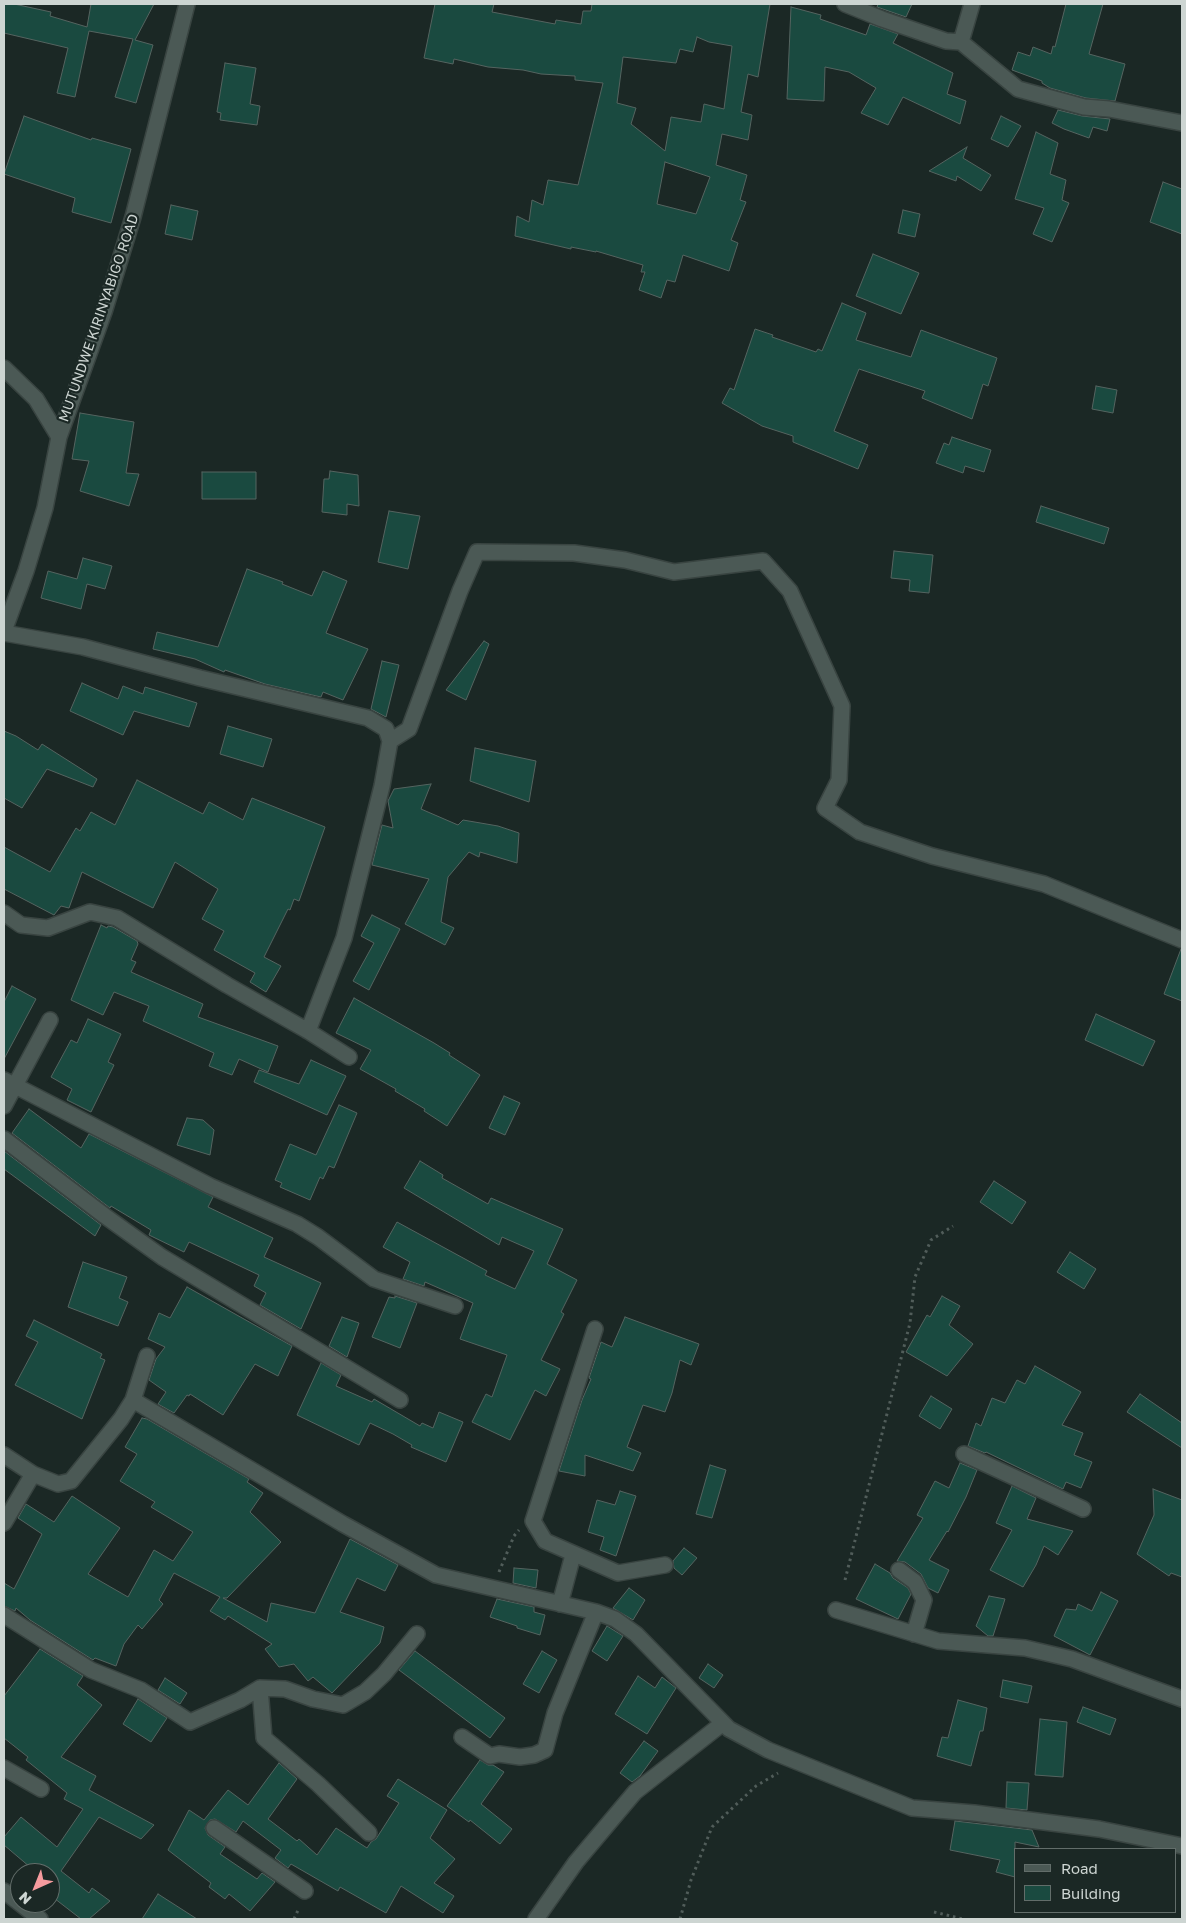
<!DOCTYPE html>
<style>
body{margin:0}
#map{position:relative;width:1186px;height:1923px;overflow:hidden;background:#1b2825;font-family:"Golos Text",sans-serif}
canvas{display:block}
.frame{position:absolute;inset:0;border:5px solid #cdd5d2;pointer-events:none}
.legend{position:absolute;left:1014px;top:1848px;width:162px;height:65px;box-sizing:border-box;background:#1b2825;border:1px solid #626d6a;margin:0;padding:6px 9px;list-style:none;font-size:15px;color:#cdd5d2}
.legend li{display:flex;align-items:center;gap:10px;height:25px}
.legend b{width:25px;border:1px solid #626d6a}
.north{position:absolute;left:10px;top:1863px;width:50px;height:50px;box-sizing:border-box;background:#1b2825;border:1px solid #626d6a;border-radius:50%;rotate:224deg;font-size:14px;font-weight:700;line-height:20px;text-align:center;color:#cdd5d2}
.north::after{content:'';display:block;margin:auto;width:18px;height:22px;background:#f59b9e;clip-path:polygon(50% 0,100% 100%,50% 72%,0 100%)}
</style>
<div id="map">
<canvas width="1186" height="1923"></canvas>
<div class="frame"></div>
<ul class="legend">
<li><b style="height:6px;background:#4b5955"></b>Road</li>
<li><b style="height:14px;background:#1a4a40"></b>Building</li>
</ul>
<div class="north">N</div>
</div>
<script>
const ctx = document.querySelector('canvas').getContext('2d');
ctx.lineJoin = 'round';
function fillPath(path, color) {
  ctx.fillStyle = color;
  ctx.fill(path, 'evenodd');
}
function toPath(rows) {
  const path = new Path2D();
  for (const r of rows) {
    path.moveTo(r[0], r[1]);
    for (let i = 2; i < r.length; i += 2) path.lineTo(r[i], r[i + 1]);
  }
  return path;
}
function trace(path, color, width, dash) {
  ctx.strokeStyle = color;
  ctx.lineWidth = width;
  ctx.lineCap = dash ? 'butt' : 'round';
  ctx.setLineDash(dash || []);
  ctx.stroke(path);
}
function drawText(font, color, halo, rows, align = 'center') {
  ctx.font = font + ' "Golos Text",sans-serif';
  ctx.lineWidth = 4.5;
  ctx.setLineDash([]);
  ctx.textBaseline = 'middle';
  ctx.strokeStyle = halo;
  ctx.fillStyle = color;
  for (const [text, x, y, turn = 0] of rows) {
    ctx.save();
    ctx.translate(x, y);
    ctx.rotate((+turn || 0) * Math.PI / 180);
    ctx.textAlign = isNaN(turn) ? turn : align;
    if (halo) ctx.strokeText(text, 0, 0);
    ctx.fillText(text, 0, 0);
    ctx.restore();
  }
}
const building = toPath([
 [4,4,14,4,51,12,50,16,87,27,91,4,154,4,135,40,153,45,136,103,115,97,133,39,89,31,75,97,57,93,68,48,4,33,4,4],
 [435,4,494,4,492,12,555,24,556,20,581,24,583,11,591,11,592,4,770,4,758,77,748,74,741,112,752,115,748,140,722,134,716,165,747,175,740,200,746,202,731,240,738,243,729,271,683,255,675,282,667,280,661,298,639,290,645,272,641,272,643,265,596,251,596,252,571,247,571,249,515,236,517,216,529,222,532,200,543,205,548,180,578,185,603,83,575,80,575,76,541,74,523,70,488,67,454,59,453,64,424,58,435,4],
 [697,37,709,42,732,46,724,109,704,104,701,122,671,117,665,151,631,124,636,108,617,103,623,57,676,63,680,49,693,52,697,37],
 [665,162,710,177,696,214,657,204,665,162],
 [878,4,912,4,906,17,877,7,878,4],
 [1066,4,1103,4,1089,54,1125,64,1115,101,1086,98,1050,88,1042,83,1042,81,1012,70,1018,52,1030,56,1033,47,1051,54,1053,46,1055,47,1066,4],
 [791,7,821,15,820,19,866,35,870,24,898,34,893,43,953,73,947,94,966,101,960,124,903,97,888,125,861,113,876,88,849,72,825,67,824,101,787,99,791,7],
 [225,63,256,68,250,104,260,106,257,125,220,120,221,113,217,112,225,63],
 [1058,110,1082,116,1110,119,1107,131,1093,127,1089,138,1064,129,1052,123,1058,110],
 [24,116,91,140,92,138,131,149,111,223,72,212,75,198,4,174,24,116],
 [1001,116,1021,126,1008,147,991,139,1001,116],
 [1036,132,1058,143,1050,174,1066,180,1062,200,1069,203,1052,242,1033,234,1044,208,1015,199,1036,132],
 [967,147,963,158,991,175,981,191,957,176,956,181,929,171,967,147],
 [1163,182,1182,189,1182,234,1150,222,1163,182],
 [171,205,198,211,192,240,165,234,171,205],
 [903,210,920,214,915,237,898,233,903,210],
 [873,254,919,273,901,314,856,296,873,254],
 [842,303,866,313,856,340,911,357,921,330,997,358,988,386,983,384,972,419,922,398,925,391,859,369,834,431,868,445,858,469,793,442,793,436,762,426,722,403,730,388,734,390,755,329,773,335,772,337,816,352,818,349,822,351,842,303],
 [1096,386,1117,390,1113,413,1092,409,1096,386],
 [80,413,134,422,126,473,139,474,129,506,80,491,89,461,72,459,80,413],
 [952,437,991,450,984,472,965,466,963,473,936,463,944,443,949,445,952,437],
 [330,471,358,475,359,506,347,504,347,515,322,512,324,479,329,479,330,471],
 [202,472,256,472,256,499,202,499,202,472],
 [1041,506,1109,528,1104,544,1036,522,1041,506],
 [389,511,420,516,408,569,378,562,389,511],
 [894,551,933,555,929,593,909,591,910,580,891,578,894,551],
 [83,558,112,566,105,589,87,584,81,609,41,598,48,571,77,579,83,558],
 [247,569,283,582,282,584,312,596,323,571,347,581,326,633,368,649,343,700,323,692,321,697,265,684,225,670,224,672,195,659,153,649,157,632,218,647,247,569],
 [484,641,489,644,466,700,446,690,484,641],
 [382,661,399,665,386,717,371,709,382,661],
 [82,683,118,699,123,686,143,694,145,687,197,703,189,727,134,711,123,735,70,711,82,683],
 [228,726,272,739,263,767,220,754,228,726],
 [4,731,16,736,38,750,42,744,97,779,93,787,47,769,22,808,4,798,4,731],
 [475,748,536,761,529,802,470,781,475,748],
 [137,780,203,814,209,802,243,820,252,798,325,827,299,901,294,899,290,910,288,909,264,957,281,966,266,992,250,982,255,973,214,950,224,931,202,919,218,889,175,862,153,908,82,872,69,908,61,906,54,915,4,889,4,847,50,872,76,828,80,831,91,812,115,825,137,780],
 [431,784,421,809,458,825,463,820,498,826,519,833,517,863,480,852,479,857,469,852,448,877,441,922,454,928,445,945,405,924,429,879,372,865,382,825,393,828,388,801,394,789,431,784],
 [372,915,400,929,369,990,353,981,374,943,361,936,372,915],
 [101,925,107,928,108,926,113,927,137,941,138,944,131,960,136,962,131,972,203,1004,198,1017,278,1046,268,1072,239,1059,232,1075,209,1066,214,1053,143,1021,149,1006,114,992,103,1015,71,1000,101,925],
 [1181,949,1182,949,1182,1001,1164,994,1181,949],
 [12,986,36,999,4,1059,4,1002,12,986],
 [354,998,434,1043,450,1053,449,1055,480,1075,447,1126,424,1111,425,1109,395,1091,396,1089,360,1069,371,1050,336,1033,354,998],
 [1096,1014,1155,1041,1143,1066,1085,1040,1096,1014],
 [88,1019,121,1034,108,1062,114,1065,91,1112,67,1100,72,1089,51,1077,71,1040,77,1043,88,1019],
 [311,1060,346,1076,327,1115,254,1082,259,1070,299,1084,311,1060],
 [504,1096,520,1103,505,1135,489,1128,504,1096],
 [339,1105,357,1113,334,1168,329,1166,323,1179,320,1177,310,1200,280,1187,282,1183,275,1180,290,1144,316,1155,339,1105],
 [29,1109,81,1148,89,1134,213,1197,208,1207,273,1238,264,1257,321,1283,301,1329,260,1305,266,1293,254,1286,259,1275,189,1242,184,1252,149,1235,151,1230,111,1206,110,1208,12,1133,29,1109],
 [187,1118,203,1120,214,1130,210,1155,177,1145,187,1118],
 [4,1151,101,1225,95,1236,4,1169,4,1151],
 [420,1161,443,1175,442,1178,488,1204,491,1198,563,1229,547,1264,577,1280,561,1312,564,1314,541,1360,560,1369,546,1396,535,1390,510,1440,472,1422,486,1394,492,1397,507,1355,460,1339,473,1303,425,1282,424,1286,403,1279,410,1262,383,1247,397,1222,487,1271,485,1275,515,1289,534,1251,502,1237,499,1245,404,1188,420,1161],
 [994,1181,1026,1202,1012,1224,980,1202,994,1181],
 [1070,1252,1096,1269,1084,1289,1057,1272,1070,1252],
 [83,1262,127,1277,119,1298,128,1302,118,1326,68,1307,83,1262],
 [187,1287,292,1346,278,1376,255,1364,223,1415,190,1394,189,1396,187,1395,174,1413,158,1404,166,1392,149,1380,156,1359,165,1347,148,1339,159,1313,170,1318,187,1287],
 [395,1296,417,1303,400,1348,372,1337,389,1297,395,1298,395,1296],
 [942,1296,960,1306,949,1325,973,1344,947,1376,906,1352,927,1315,930,1317,942,1296],
 [342,1317,359,1323,347,1357,329,1346,342,1317],
 [625,1317,699,1344,691,1365,680,1360,672,1393,665,1412,643,1405,627,1447,641,1453,633,1471,585,1455,585,1476,559,1471,582,1400,591,1379,589,1378,601,1342,612,1347,625,1317],
 [34,1320,102,1354,100,1358,105,1360,82,1419,15,1385,38,1342,26,1336,34,1320],
 [321,1363,341,1375,336,1386,372,1402,374,1399,420,1426,422,1423,433,1428,439,1412,463,1422,446,1462,411,1447,412,1445,393,1434,370,1423,359,1445,297,1415,321,1363],
 [1035,1366,1081,1392,1062,1425,1083,1433,1074,1455,1092,1462,1081,1488,1066,1482,1063,1489,986,1452,985,1453,968,1446,976,1423,981,1426,992,1398,1005,1403,1017,1380,1025,1384,1035,1366],
 [1140,1394,1182,1423,1182,1448,1127,1412,1140,1394],
 [931,1396,952,1409,940,1429,919,1416,931,1396],
 [142,1418,147,1419,249,1479,247,1482,263,1493,250,1512,281,1542,227,1598,223,1598,267,1622,271,1603,315,1613,350,1539,398,1565,385,1591,357,1578,340,1612,384,1627,380,1643,332,1693,313,1677,308,1681,294,1664,279,1667,265,1649,272,1644,228,1616,225,1620,210,1611,220,1597,174,1573,159,1600,163,1604,142,1629,138,1625,124,1644,116,1666,95,1658,93,1660,30,1620,16,1608,15,1611,4,1606,4,1583,14,1589,42,1534,18,1518,26,1504,54,1522,72,1496,120,1528,88,1574,128,1597,154,1550,173,1561,193,1532,151,1507,155,1502,120,1481,137,1454,125,1447,142,1418],
 [960,1463,977,1470,966,1497,948,1532,947,1531,929,1560,949,1570,938,1593,928,1588,921,1574,905,1562,897,1561,923,1518,917,1515,935,1481,949,1488,960,1463],
 [710,1465,726,1470,712,1518,696,1514,710,1465],
 [1012,1486,1036,1498,1027,1519,1073,1531,1058,1555,1044,1546,1036,1565,1023,1587,990,1570,1012,1530,996,1523,1012,1486],
 [1153,1489,1182,1500,1182,1577,1171,1573,1169,1576,1137,1554,1154,1515,1153,1489],
 [620,1491,636,1496,616,1556,600,1550,604,1537,588,1532,597,1500,615,1505,620,1491],
 [684,1548,697,1558,682,1575,674,1568,673,1561,684,1548],
 [875,1564,890,1573,893,1578,908,1588,911,1594,898,1619,856,1599,875,1564],
 [514,1568,538,1570,536,1588,513,1583,514,1568],
 [629,1588,645,1600,633,1620,613,1608,629,1588],
 [1101,1592,1118,1601,1090,1655,1054,1636,1066,1609,1076,1610,1078,1604,1092,1611,1101,1592],
 [989,1596,1005,1599,993,1636,988,1636,976,1626,989,1596],
 [497,1599,534,1607,534,1612,545,1615,540,1635,517,1628,517,1626,490,1617,497,1599],
 [607,1626,623,1636,607,1661,592,1651,607,1626],
 [40,1649,83,1676,77,1685,102,1705,61,1757,96,1776,89,1790,154,1825,141,1839,99,1817,61,1871,89,1893,92,1888,110,1901,89,1919,81,1919,50,1895,50,1873,37,1873,4,1845,4,1837,21,1817,57,1847,83,1809,64,1799,67,1793,26,1760,28,1757,4,1738,4,1696,40,1649],
 [415,1651,505,1718,490,1738,399,1670,415,1651],
 [542,1651,557,1660,539,1693,523,1684,542,1651],
 [708,1664,723,1675,714,1688,699,1678,708,1664],
 [638,1676,655,1688,662,1677,676,1688,647,1734,615,1714,638,1676],
 [165,1678,187,1693,180,1704,158,1690,165,1678],
 [1003,1680,1032,1686,1028,1703,1000,1697,1003,1680],
 [138,1699,167,1718,151,1742,123,1724,138,1699],
 [958,1700,987,1708,983,1731,980,1731,971,1766,937,1756,942,1737,948,1738,958,1700],
 [1083,1707,1116,1719,1110,1735,1077,1722,1083,1707],
 [1040,1719,1067,1722,1063,1777,1035,1775,1040,1719],
 [644,1741,658,1751,640,1776,632,1782,620,1773,644,1741],
 [480,1760,488,1765,493,1765,504,1772,481,1804,512,1829,500,1844,470,1820,469,1822,447,1806,480,1760],
 [279,1763,297,1779,268,1819,297,1841,299,1839,317,1855,336,1828,367,1848,371,1842,376,1839,399,1803,387,1796,398,1779,447,1810,430,1838,455,1859,434,1883,454,1896,443,1913,401,1886,386,1913,340,1887,338,1891,291,1864,288,1868,275,1858,281,1850,243,1821,236,1832,215,1819,210,1820,205,1828,208,1835,225,1847,220,1854,257,1879,262,1873,275,1882,250,1911,229,1894,225,1899,209,1887,211,1883,168,1850,189,1810,204,1820,228,1790,248,1805,279,1763],
 [1007,1782,1029,1783,1027,1810,1006,1808,1007,1782],
 [955,1821,1032,1830,1039,1847,1015,1842,1015,1877,996,1872,1000,1860,950,1850,955,1821],
 [158,1894,197,1919,142,1919,158,1894]
]);
fillPath(building, '#1a4a40');
trace(building, '#556460', 1);
const minor = toPath([
 [845,4,882,19,946,41,961,42,972,4],
 [961,42,1018,89,1084,107,1109,109,1182,123],
 [4,368,36,399,59,437],
 [4,631,26,571,45,508,59,437,104,312,133,217,187,4],
 [4,633,83,647,200,678,368,718,386,729,390,741,382,786,344,938,308,1031],
 [390,741,409,729,460,591,477,552,574,553,625,560,674,572,763,561,790,591,842,706,839,780,825,808,860,832,932,856,1044,884,1182,940],
 [4,913,21,925,48,928,90,912,117,918,227,985,308,1031,349,1057],
 [4,1080,210,1186,297,1224,318,1237,374,1279,455,1306],
 [4,1106,50,1020],
 [4,1139,105,1216,162,1257,400,1400],
 [595,1329,533,1521,545,1541,618,1573,665,1565],
 [133,1400,147,1356],
 [964,1454,1083,1509],
 [4,1455,33,1474,58,1484,71,1481,121,1419,133,1400,343,1524,436,1575,596,1612,615,1619,636,1634,729,1729,768,1750,912,1808,974,1813,1099,1829,1182,1846],
 [4,1523,33,1474],
 [899,1570,915,1582,924,1600,914,1634],
 [560,1604,573,1555],
 [836,1610,938,1641,1025,1648,1072,1659,1182,1699],
 [4,1615,91,1670,141,1690,190,1722,240,1700,260,1688,285,1689,313,1699,343,1705,365,1692,384,1674,417,1634],
 [260,1688,264,1738,318,1784,369,1833],
 [462,1737,490,1756,499,1754,520,1757,534,1755,545,1750,555,1713,596,1612],
 [4,1768,41,1789],
 [214,1828,305,1891],
 [4,1891,40,1919],
 [536,1919,576,1862,635,1792,723,1723]
]);
trace(minor, '#394441', 18);
trace(toPath([
 [499,1572,514,1536,519,1530],
 [845,1580,910,1323,915,1277,931,1240,953,1226],
 [934,1912,963,1919],
 [294,1919,299,1908],
 [680,1919,691,1880,712,1827,756,1786,778,1773]
]), '#515d5a', 3, [2.5, 4]);
trace(minor, '#4b5955', 15);
drawText('14px', '#cdd5d2', '#1b2825', [
 ["MUTUNDWE KIRINYABIGO ROAD",99,318,-71]
]);
</script>
